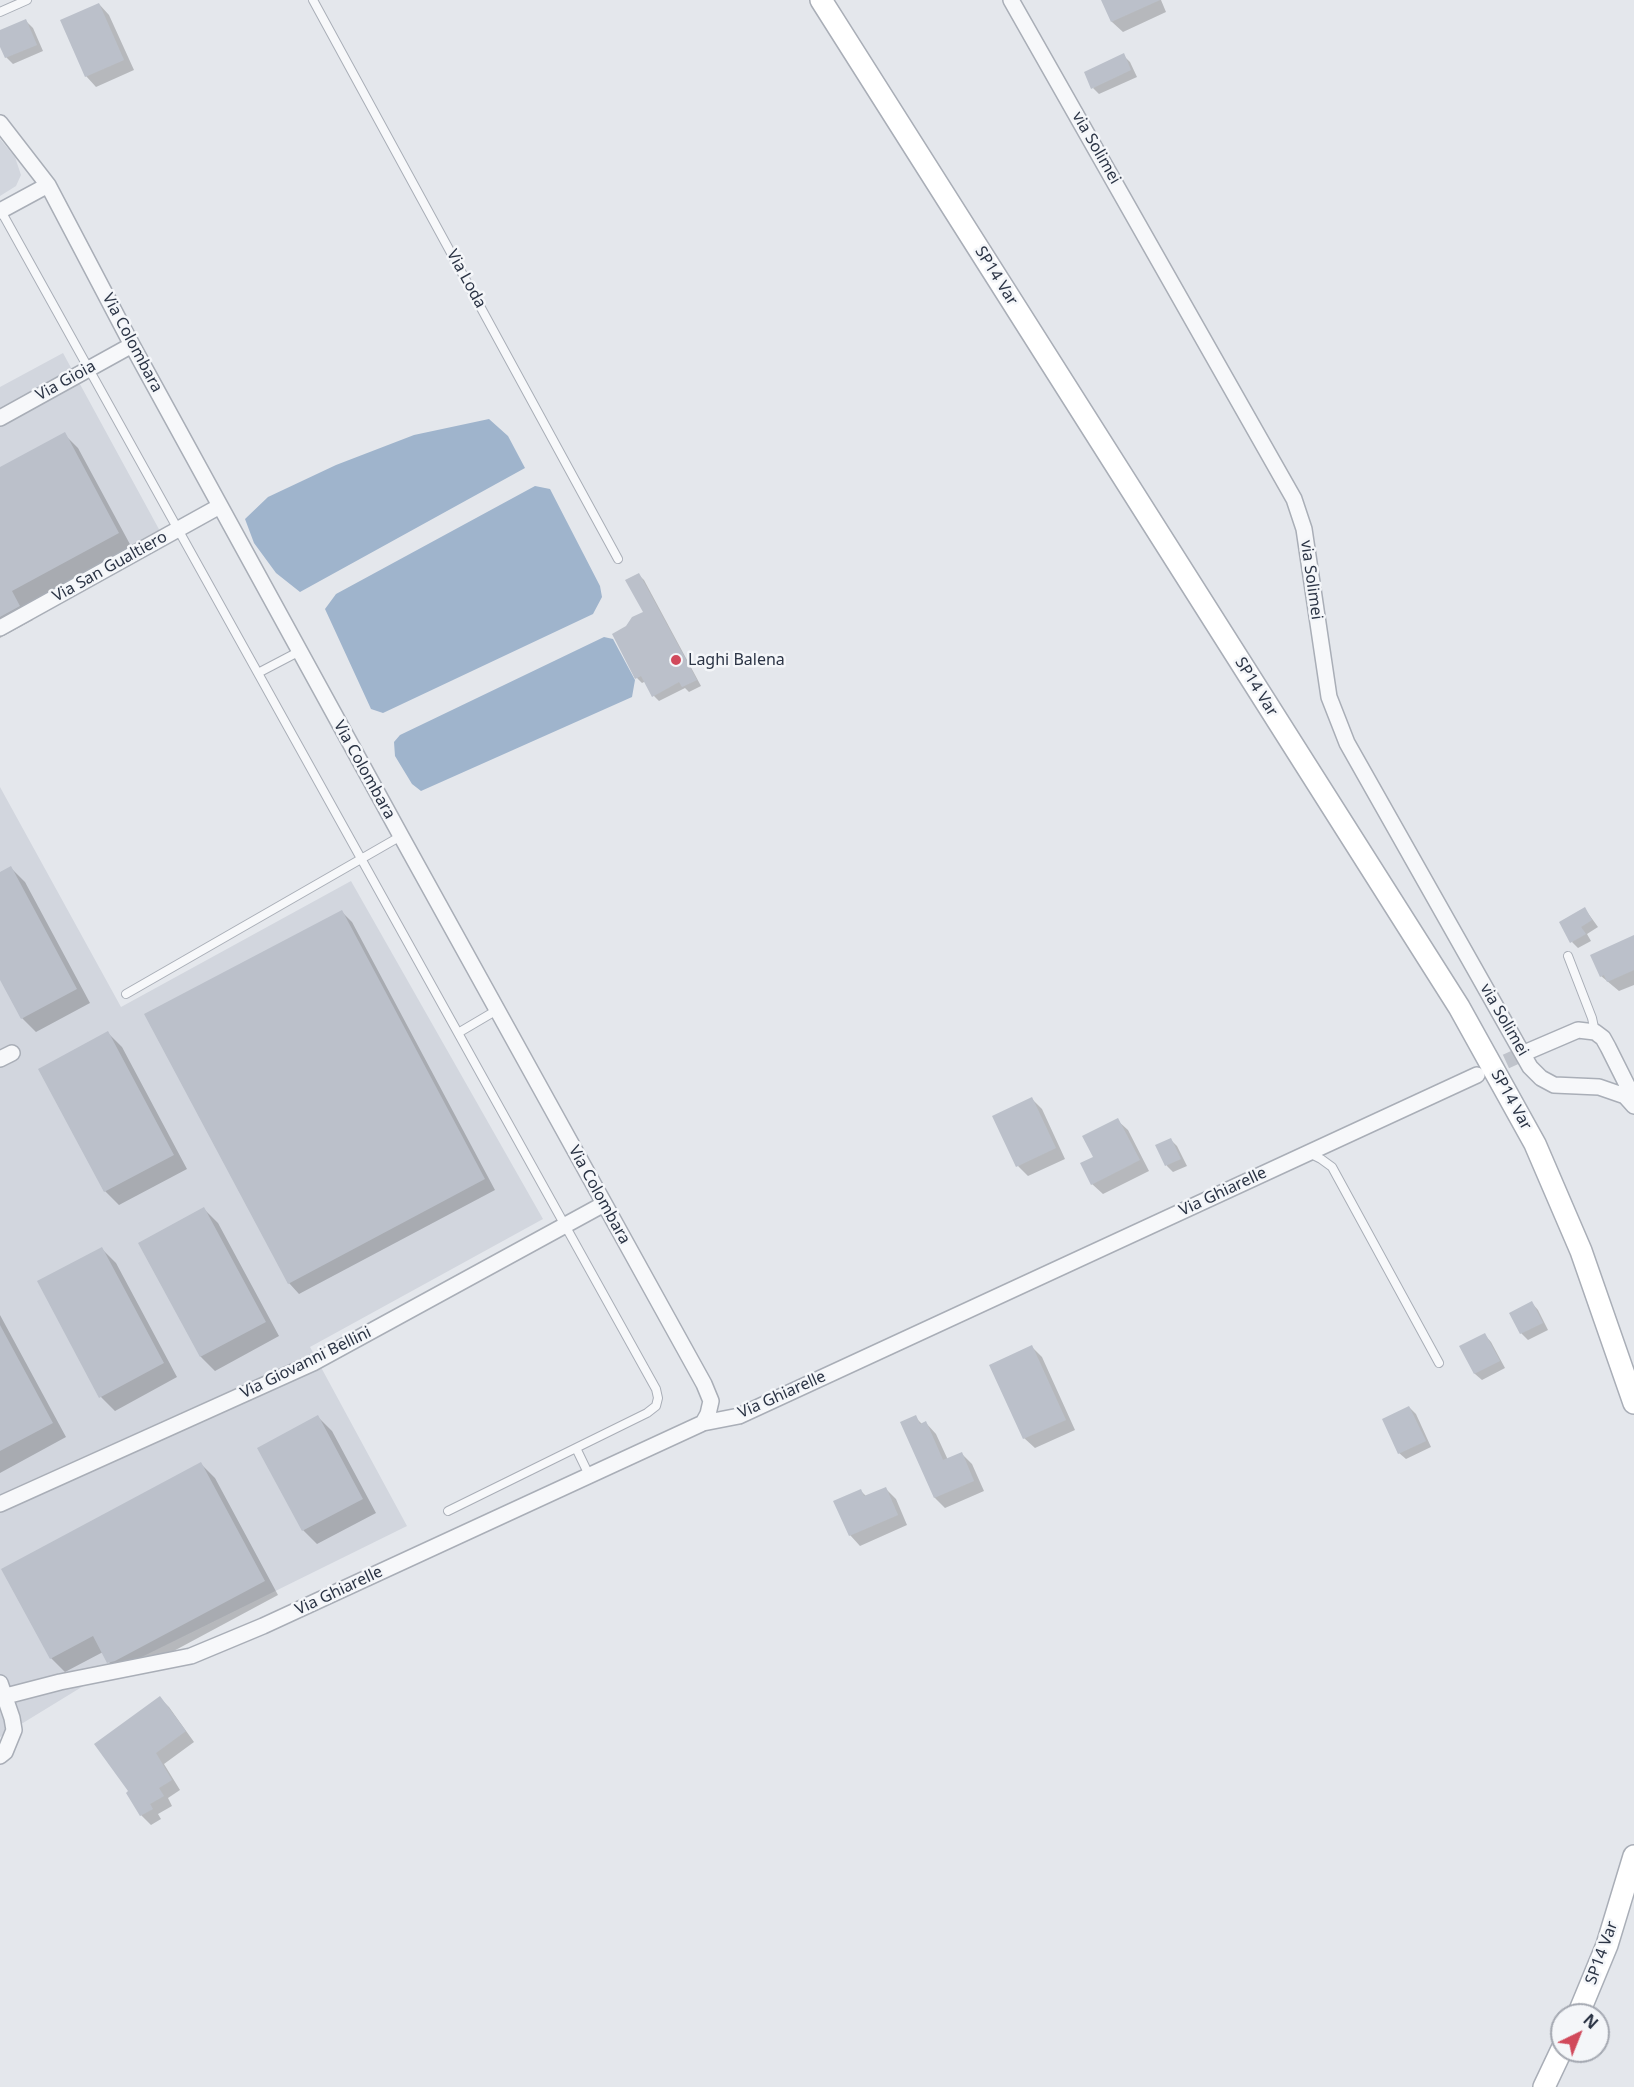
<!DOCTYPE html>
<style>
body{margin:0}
#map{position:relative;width:1634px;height:2087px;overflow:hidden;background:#e4e7ec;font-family:"Noto Sans",sans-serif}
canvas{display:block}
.north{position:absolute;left:1550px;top:2003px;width:60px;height:60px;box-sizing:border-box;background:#f4f6f9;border:2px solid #a4a8b1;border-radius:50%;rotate:43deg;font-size:16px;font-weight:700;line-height:24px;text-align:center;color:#2b3445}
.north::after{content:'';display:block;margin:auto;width:21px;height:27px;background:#d1495b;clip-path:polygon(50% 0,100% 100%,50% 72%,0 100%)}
</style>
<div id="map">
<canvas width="1634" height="2087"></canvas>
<div class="north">N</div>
</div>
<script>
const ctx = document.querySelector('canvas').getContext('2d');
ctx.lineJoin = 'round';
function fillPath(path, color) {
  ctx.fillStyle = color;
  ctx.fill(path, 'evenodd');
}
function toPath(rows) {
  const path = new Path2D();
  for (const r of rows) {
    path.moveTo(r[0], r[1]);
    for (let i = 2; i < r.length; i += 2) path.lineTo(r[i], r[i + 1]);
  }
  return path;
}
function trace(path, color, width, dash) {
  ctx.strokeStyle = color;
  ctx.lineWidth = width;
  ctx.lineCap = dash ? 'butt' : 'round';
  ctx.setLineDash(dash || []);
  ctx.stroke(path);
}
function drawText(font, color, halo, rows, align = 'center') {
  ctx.font = font + ' "Noto Sans",sans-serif';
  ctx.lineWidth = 5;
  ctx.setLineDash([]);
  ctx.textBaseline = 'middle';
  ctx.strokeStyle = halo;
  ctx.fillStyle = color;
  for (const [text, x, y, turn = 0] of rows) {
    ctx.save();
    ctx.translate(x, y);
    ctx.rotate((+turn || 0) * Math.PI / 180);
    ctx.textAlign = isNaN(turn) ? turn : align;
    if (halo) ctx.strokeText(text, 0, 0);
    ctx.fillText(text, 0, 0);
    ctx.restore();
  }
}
fillPath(toPath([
 [0,139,15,157,21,175,16,186,0,196],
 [63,353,167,544,0,636,0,387],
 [0,787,121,1007,351,881,543,1219,310,1347,407,1526,85,1685,0,1737]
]), '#d2d6de');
fillPath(toPath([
 [489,419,508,436,525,468,300,592,276,573,254,543,245,519,268,497,336,465,414,435],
 [535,486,550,489,600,586,602,597,593,614,383,713,371,709,325,609,336,594],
 [604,637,613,639,635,680,632,697,421,791,412,784,395,756,394,742,400,735]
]), '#9fb4cc');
fillPath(toPath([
 [1102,0,1161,0,1166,12,1123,32,1112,22],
 [99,4,109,15,134,70,96,87,86,76],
 [26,21,33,28,43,51,13,64,6,57,0,43,0,32],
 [1123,55,1130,62,1137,77,1099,94,1093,88],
 [64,434,78,448,132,548,25,605,33,620,0,638,0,468],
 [638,574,644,580,701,686,689,692,685,688,659,701,654,696,646,681,642,683,637,678,645,613],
 [11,868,25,882,90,1003,36,1032,22,1018,0,977,0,874],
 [1585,909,1598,927,1587,934,1591,941,1578,948,1572,942],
 [341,911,352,922,495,1190,299,1294,289,1283],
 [1634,937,1634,985,1619,991,1601,976],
 [108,1033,122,1047,187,1169,119,1205,105,1191],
 [1032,1099,1042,1109,1065,1159,1028,1176,1018,1166],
 [1117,1120,1128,1130,1149,1171,1103,1194,1092,1184,1095,1158],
 [1171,1140,1177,1146,1187,1166,1173,1172,1167,1166,1157,1146],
 [204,1209,218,1223,279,1336,215,1371,201,1357,140,1243],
 [102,1249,116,1263,177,1377,115,1411,101,1397],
 [1532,1303,1538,1310,1548,1330,1528,1340,1521,1333],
 [0,1315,66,1437,0,1473],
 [1485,1335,1491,1342,1505,1368,1482,1380,1475,1374,1461,1347],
 [1032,1347,1042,1357,1075,1430,1035,1448,1024,1438],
 [1409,1407,1416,1414,1431,1447,1406,1459,1399,1453],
 [318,1417,332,1431,376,1513,317,1544,303,1530,259,1448],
 [915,1417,923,1425,926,1423,936,1434,948,1460,962,1454,972,1464,984,1491,945,1508,935,1498],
 [201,1464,215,1478,278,1595,129,1675,123,1676,109,1662,103,1652,65,1672,51,1658],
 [885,1488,896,1499,907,1525,860,1546,850,1535,861,1491,867,1497],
 [160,1698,169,1707,194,1742,164,1764,180,1790,168,1798,172,1806,158,1814,161,1819,151,1825,141,1815,130,1792]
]), '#0003');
fillPath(toPath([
 [1101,0,1160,0,1111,22],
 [99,3,124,60,85,77,60,20],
 [26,19,37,45,5,58,0,47,0,30],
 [1124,53,1131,70,1091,89,1084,72],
 [65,432,119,533,12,591,20,606,0,617,0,467],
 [639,573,697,680,682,687,679,682,652,697,641,676,635,679,612,634,626,626,632,617,643,612,625,580],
 [11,866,77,989,21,1019,0,980,0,872],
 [1585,907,1592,920,1581,927,1586,934,1570,943,1559,922],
 [342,910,485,1179,288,1284,144,1014],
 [1634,935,1634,970,1607,982,1604,975,1600,977,1590,955],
 [108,1031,174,1155,104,1192,38,1069],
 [1032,1097,1056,1148,1016,1167,992,1116],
 [1118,1118,1140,1160,1091,1185,1080,1163,1093,1157,1082,1136],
 [1171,1138,1181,1159,1165,1166,1155,1145],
 [204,1207,266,1322,200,1357,138,1243],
 [102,1247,164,1363,99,1398,37,1281],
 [1532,1301,1543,1323,1520,1334,1509,1313],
 [0,1325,53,1423,0,1451],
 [1485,1333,1500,1361,1474,1374,1459,1346],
 [1032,1345,1066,1420,1023,1439,989,1365],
 [1409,1406,1426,1441,1398,1454,1382,1419],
 [318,1415,363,1499,302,1531,257,1448],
 [916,1415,920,1424,926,1421,943,1460,962,1452,974,1481,934,1498,900,1422],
 [201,1462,265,1581,115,1661,107,1663,93,1636,50,1659,1,1569],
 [886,1487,898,1515,849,1536,833,1501,861,1489,864,1496],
 [160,1696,186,1731,156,1753,172,1780,159,1788,164,1796,150,1804,153,1809,140,1816,126,1793,128,1791,94,1744]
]), '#bbc0ca');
trace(toPath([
 [1485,1071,1529,1051]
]), '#bfc3cb', 15, [15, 8]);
const lane = toPath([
 [313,0,618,559],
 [0,12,27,0],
 [1,211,656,1389,658,1398,656,1406,647,1413,448,1511],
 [258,673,300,651],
 [1568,956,1592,1018,1595,1032],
 [126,994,401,836],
 [458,1033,497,1010],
 [1309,1153,1321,1159,1332,1167,1439,1363],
 [576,1448,589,1475]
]);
const street = toPath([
 [1011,0,1294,499,1304,529,1329,697,1347,743,1530,1067,1541,1078,1554,1085,1599,1087,1625,1096,1634,1106],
 [0,123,48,185,132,345,401,836,704,1384,711,1401,708,1414,703,1423],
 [0,211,48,185],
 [0,418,132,345],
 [0,628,220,506],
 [1529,1051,1578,1030,1595,1032,1603,1038,1608,1047,1634,1099],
 [0,1059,12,1053],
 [0,1504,313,1363,604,1204],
 [0,1683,12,1718,14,1730,5,1752,0,1756],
 [6,1696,60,1682,191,1656,263,1626,703,1423,739,1416,1477,1075]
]);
const secondary = toPath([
 [821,0,1459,1007,1535,1144,1581,1251,1634,1403],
 [1578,2015,1607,1945,1634,1856],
 [1544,2087,1562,2049]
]);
trace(lane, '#a9aeb7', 10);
trace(street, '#a9aeb7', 18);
trace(secondary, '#a9aeb7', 24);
trace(lane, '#f7f8fa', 8);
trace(street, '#f7f8fa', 15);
trace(secondary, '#fff', 21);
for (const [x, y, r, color] of [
 [676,660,6,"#d1495b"]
]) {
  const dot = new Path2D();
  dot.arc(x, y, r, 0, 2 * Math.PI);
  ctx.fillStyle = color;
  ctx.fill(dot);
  trace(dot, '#f4f6f9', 2);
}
drawText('16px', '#2b3445', '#f4f6f9', [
 ["via Solimei",1096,148,60],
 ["SP14 Var",996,276,58],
 ["Via Loda",466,279,61],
 ["Via Colombara",132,343,62],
 ["Via Gioia",66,381,-29],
 ["Via San Gualtiero",110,567,-29],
 ["via Solimei",1311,580,82],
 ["SP14 Var",1256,687,58],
 ["Via Colombara",364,770,61],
 ["via Solimei",1504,1020,60],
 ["SP14 Var",1511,1100,61],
 ["Via Ghiarelle",1223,1192,-25],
 ["Via Colombara",599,1195,61],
 ["Via Giovanni Bellini",306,1363,-26],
 ["Via Ghiarelle",782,1395,-24],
 ["Via Ghiarelle",339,1591,-25],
 ["SP14 Var",1602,1953,-70]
]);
drawText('16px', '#2b3445', '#f4f6f9', [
 ["Laghi Balena",688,660]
], 'left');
</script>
